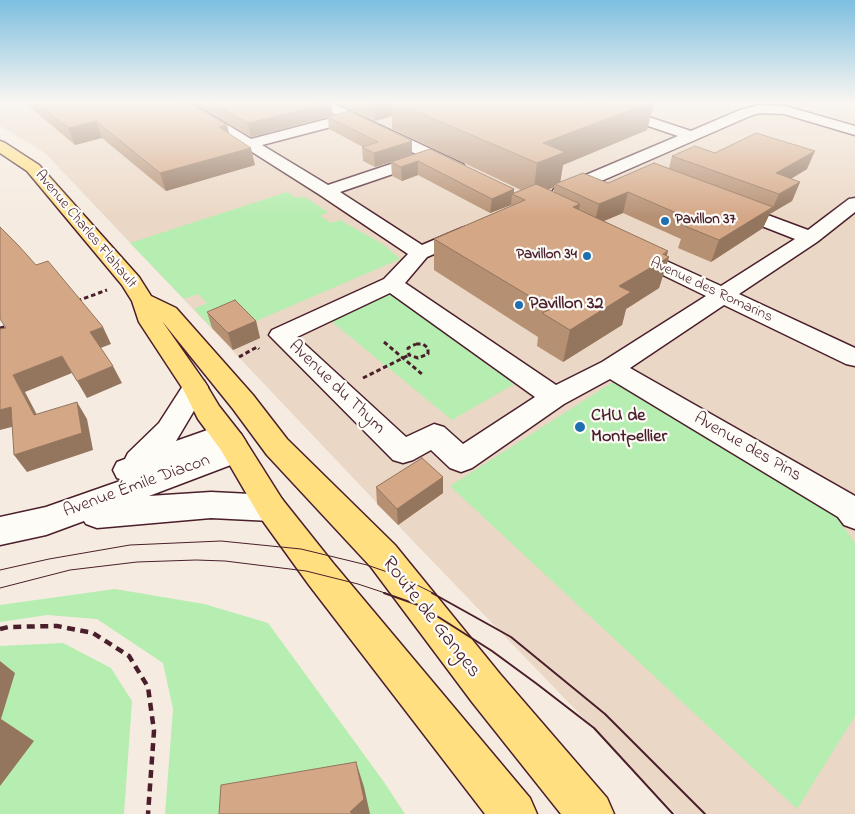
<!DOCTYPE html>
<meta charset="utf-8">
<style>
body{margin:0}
canvas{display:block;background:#f5ebe0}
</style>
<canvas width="855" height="814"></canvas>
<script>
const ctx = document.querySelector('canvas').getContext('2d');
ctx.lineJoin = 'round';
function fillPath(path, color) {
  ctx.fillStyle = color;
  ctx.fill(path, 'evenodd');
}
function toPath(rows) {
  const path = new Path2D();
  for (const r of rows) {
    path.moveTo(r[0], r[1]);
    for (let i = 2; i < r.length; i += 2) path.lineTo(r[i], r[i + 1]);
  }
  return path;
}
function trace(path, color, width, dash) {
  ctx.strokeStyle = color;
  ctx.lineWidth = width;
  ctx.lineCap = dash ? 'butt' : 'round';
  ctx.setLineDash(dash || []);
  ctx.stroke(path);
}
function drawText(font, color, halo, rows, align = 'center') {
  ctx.font = font + ' "Indie Flower",sans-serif';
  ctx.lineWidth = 4.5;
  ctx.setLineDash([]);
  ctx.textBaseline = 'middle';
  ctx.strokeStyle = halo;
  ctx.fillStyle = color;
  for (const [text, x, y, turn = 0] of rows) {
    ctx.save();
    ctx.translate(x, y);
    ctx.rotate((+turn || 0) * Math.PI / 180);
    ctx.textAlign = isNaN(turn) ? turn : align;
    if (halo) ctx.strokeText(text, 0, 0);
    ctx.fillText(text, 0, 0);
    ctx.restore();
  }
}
fillPath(toPath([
 [0,103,855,103,855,814,676,814,413,541,45,153,0,126]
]), '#ebd7c5');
fillPath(toPath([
 [287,192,297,198,303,196,328,212,320,216,331,223,340,220,384,245,400,259,247,325,212,328,194,309,207,303,198,294,184,299,130,243],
 [393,292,518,382,452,420,331,321],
 [616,380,835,515,855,543,855,716,797,809,450,486],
 [115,589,204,604,268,623,384,782,405,814,165,814,173,709,163,663,97,619,47,615,0,622,0,605],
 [63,643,111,668,132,701,124,814,0,814,0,646]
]), '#b6edb0');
const minor = toPath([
 [175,103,191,103,251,139,339,116,317,106,315,103,332,103,463,164,465,167,463,170,457,172,431,161,340,192,422,245,462,228,469,226,476,228,479,232,476,236,427,257,405,283,556,385,602,362,706,296,626,257,623,253,626,249,633,247,640,249,721,286,795,239,726,212,723,208,726,204,732,203,738,204,808,230,849,199,855,198,855,212,817,242,739,294,855,348,855,366,846,364,724,305,630,368,855,496,855,529,844,525,838,517,610,379,564,404,472,468,461,472,450,468,431,450,413,460,403,463,393,460,269,335,272,330,384,279,408,254,320,195,175,103],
 [350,122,418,155,328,185,262,145,350,122],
 [390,293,535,397,463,444,444,427,434,424,406,437,297,337,390,293],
 [587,103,606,103,691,131,740,110,760,105,785,106,855,126,855,135,784,114,760,113,750,116,567,196,561,197,555,196,552,192,555,188,678,136,589,106,587,103],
 [195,378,204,381,208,387,176,441,213,428,241,434,246,442,236,463,149,496,211,492,271,495,282,499,287,508,282,517,271,521,211,518,97,528,86,524,84,521,46,535,0,545,0,517,46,507,123,480,117,478,113,470,117,462,125,459,128,453,159,423,186,381,195,378]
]);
const major = toPath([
 [0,141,5,143,39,165,139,277,151,296,176,308,253,395,287,439,395,545,500,674,607,798,614,814,561,814,472,702,371,567,267,455,233,409,162,321,204,381,219,406,241,434,282,499,333,563,530,798,537,814,485,814,309,585,260,517,221,450,198,419,183,389,139,322,132,301,122,285,27,171,0,153,0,141]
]);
trace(minor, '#4a1f2b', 3);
trace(major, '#4a1f2b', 3);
trace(toPath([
 [77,301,107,290],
 [0,328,8,326],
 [384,342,423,375],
 [416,344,423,344,428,348,428,354,418,358,409,355,408,348,416,344],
 [239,357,257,347,259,349],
 [363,378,409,355]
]), '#4a1f2b', 3, [4.5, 3]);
trace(toPath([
 [0,629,8,627,57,626,93,633,129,656,148,687,154,731,148,814]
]), '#4a1f2b', 4.5, [8, 5.5]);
fillPath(minor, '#fdfcf7');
fillPath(major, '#ffdf80');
trace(toPath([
 [0,570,49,559,130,545,221,541,301,549,367,565,399,576,435,594],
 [0,588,70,570,137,562,196,560,225,561,306,571,358,584,388,594]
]), '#4a1f2b', 1);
trace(toPath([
 [384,593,421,606,492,651,537,684,594,728,673,814],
 [432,593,511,637,605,714,705,814]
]), '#4a1f2b', 2);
fillPath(toPath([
 [25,103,190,103,227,125,229,134,255,165,166,191,102,138,75,145],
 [194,103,331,103,333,115,412,155,375,167,363,161,362,147,363,147,329,129,328,117,251,137],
 [336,103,654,103,647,130,563,165,560,182,608,183,669,168,672,156,715,153,807,169,791,179,800,182,792,201,770,213,763,228,711,262,678,248,681,239,623,213,604,221,669,257,659,288,626,309,622,325,563,362,537,346,538,337,434,270,434,239,511,206,511,205,490,213,418,175,402,181,392,176,391,162,430,149,514,189,514,193,521,190,392,129,392,116,375,121],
 [554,187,554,192,548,190],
 [793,103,811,103,804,106],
 [207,312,256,321,260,338,233,350,212,328],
 [376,487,443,493,398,525,377,504]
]), '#b69073');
fillPath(toPath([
 [331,103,333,116,251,137,248,123],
 [374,103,391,103,392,116,375,121],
 [649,103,654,103,647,130,563,165,560,184,555,184,554,187,533,196,537,163,543,143],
 [805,103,811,103,804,106],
 [96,121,102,138,75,145,68,128],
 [227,125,231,142,219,127],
 [412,141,412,155,375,167,374,153],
 [251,148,255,165,166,191,160,173],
 [815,151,807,169,770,191,776,173],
 [418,161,418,175,402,181,401,167],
 [800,182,792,201,770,214,779,194],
 [514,189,514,195,512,194,511,205,490,213,492,199],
 [628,192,623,213,594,225,599,204],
 [580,204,574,234,573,207],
 [773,207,763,228,711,262,719,240],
 [668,251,666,259,669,257,659,288,626,309,622,325,563,362,570,330,619,286],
 [256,321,260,338,233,350,228,333],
 [103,327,111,344,98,349,90,332],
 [62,356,72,373,25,392,46,432,34,415,13,375],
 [113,366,122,383,87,398,77,381],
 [77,402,87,419,93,450,27,472,14,455],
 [11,407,23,424,0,430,0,410],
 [443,477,443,493,398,525,397,509],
 [0,661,15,673,1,719,34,741,0,786],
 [356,762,364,787,370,814,351,814,350,812]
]), '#94755e');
const building = toPath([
 [37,103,190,103,227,125,219,127,251,148,160,173,96,121,68,128,37,103],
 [212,103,331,103,248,123,212,103],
 [397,103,649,103,543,143,565,152,537,163,397,103],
 [349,111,412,141,374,153,362,147,378,142,328,117,349,111],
 [756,133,815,151,776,173,800,182,779,194,672,156,695,146,715,153,756,133],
 [430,149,514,189,492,199,418,161,401,167,391,162,430,149],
 [654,163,773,207,719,240,685,226,695,221,628,192,599,204,555,184,583,173,608,183,654,163],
 [536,184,580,204,573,207,668,251,663,254,669,257,619,286,631,292,570,330,542,313,551,309,434,239,525,200,512,194,536,184],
 [0,227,18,245,36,265,48,261,103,327,90,332,113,366,77,381,62,356,13,375,34,415,77,402,82,433,14,455,11,407,0,410,0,329,6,328,0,319,0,227],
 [235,300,256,321,228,333,207,312,235,300],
 [422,458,443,477,397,509,376,487,422,458],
 [356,762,364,799,350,812,353,814,219,814,221,785,356,762]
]);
fillPath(building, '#d4a786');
trace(building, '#94755e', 1);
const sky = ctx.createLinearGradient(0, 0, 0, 217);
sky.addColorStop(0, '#7dbfe0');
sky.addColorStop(0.47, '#faf6f1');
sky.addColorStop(1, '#faf6f100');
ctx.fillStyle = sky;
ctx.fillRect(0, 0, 855, 217);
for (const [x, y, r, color] of [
 [665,221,5,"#1f6fb2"],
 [587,256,5,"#1f6fb2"],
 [519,305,5,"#1f6fb2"],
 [580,427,6,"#1f6fb2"]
]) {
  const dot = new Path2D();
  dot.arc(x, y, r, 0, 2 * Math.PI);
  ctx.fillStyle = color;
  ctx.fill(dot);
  trace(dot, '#fdfcf7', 2);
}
drawText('bold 15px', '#4a1f2b', '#fdfcf7', [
 ["Pavillon 37",675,221],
 ["Pavillon 34",577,256,"right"]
], 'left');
drawText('15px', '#4a1f2b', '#fdfcf7', [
 ["Avenue Charles Flahault",85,230,50],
 ["Avenue des Romarins",711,291,25]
]);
drawText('bold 18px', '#4a1f2b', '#fdfcf7', [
 ["Pavillon 32",529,305],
 ["CHU de",591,417],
 ["Montpellier",591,438]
], 'left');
drawText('18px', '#4a1f2b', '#fdfcf7', [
 ["Avenue du Thym",336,388,44],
 ["Avenue des Pins",747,448,30],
 ["Avenue Émile Diacon",137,487,-20]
]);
drawText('21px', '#4a1f2b', '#fdfcf7', [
 ["Route de Ganges",430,618,52]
]);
</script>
